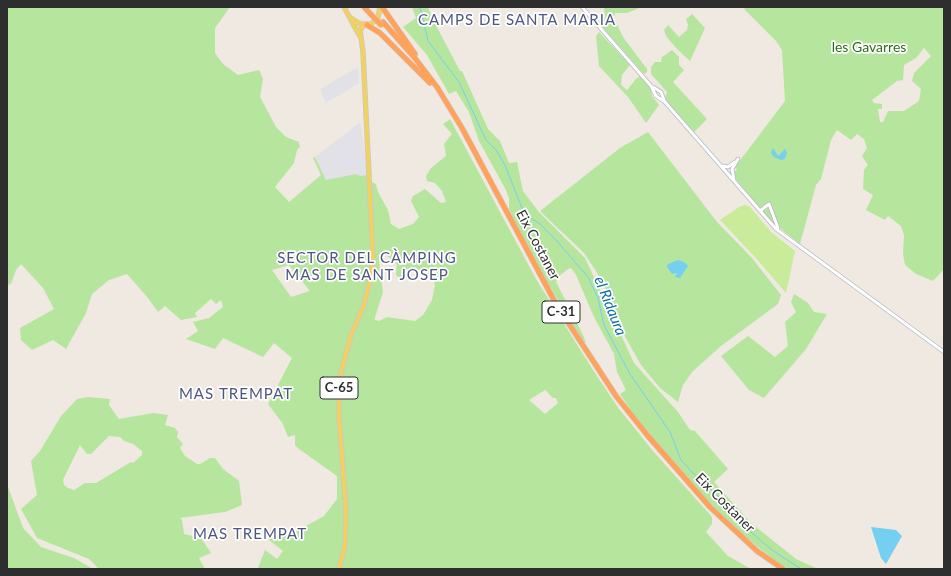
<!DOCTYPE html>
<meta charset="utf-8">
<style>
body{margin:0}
#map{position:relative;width:951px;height:576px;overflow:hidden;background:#efe9e1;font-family:Lato,sans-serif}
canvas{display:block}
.frame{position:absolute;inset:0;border:8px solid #2e2e2e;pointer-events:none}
</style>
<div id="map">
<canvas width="951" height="576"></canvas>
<div class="frame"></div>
</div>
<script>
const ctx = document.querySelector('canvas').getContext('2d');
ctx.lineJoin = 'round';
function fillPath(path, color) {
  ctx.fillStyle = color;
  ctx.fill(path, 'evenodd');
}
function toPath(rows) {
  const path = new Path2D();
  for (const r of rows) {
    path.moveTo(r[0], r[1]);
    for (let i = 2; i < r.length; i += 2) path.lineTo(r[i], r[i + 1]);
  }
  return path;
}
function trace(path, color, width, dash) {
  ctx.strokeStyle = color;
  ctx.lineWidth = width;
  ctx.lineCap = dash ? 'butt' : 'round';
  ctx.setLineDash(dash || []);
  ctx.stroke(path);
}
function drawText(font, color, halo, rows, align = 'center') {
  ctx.font = font + ' Lato,sans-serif';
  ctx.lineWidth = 3.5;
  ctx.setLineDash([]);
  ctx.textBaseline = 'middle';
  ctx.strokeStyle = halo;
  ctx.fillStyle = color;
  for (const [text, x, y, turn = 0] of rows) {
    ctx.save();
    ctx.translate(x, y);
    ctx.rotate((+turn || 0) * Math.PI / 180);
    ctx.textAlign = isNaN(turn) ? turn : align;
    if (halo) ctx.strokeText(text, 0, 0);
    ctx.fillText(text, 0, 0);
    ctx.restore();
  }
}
fillPath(toPath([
 [358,67,359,83,326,103,320,89],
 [359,123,361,124,367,175,326,180,315,157]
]), '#e3e1e8');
fillPath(toPath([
 [7,7,230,7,215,28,215,53,223,64,238,75,259,70,263,79,260,97,276,127,286,137,299,142,300,147,297,150,294,163,275,187,289,202,321,175,313,158,319,154,315,157,326,180,356,174,360,176,367,175,367,180,376,184,378,192,388,210,391,224,399,229,413,224,419,217,411,201,413,196,425,189,441,203,446,202,442,191,435,183,427,181,426,176,431,168,446,156,444,144,452,134,443,124,450,119,536,279,593,370,619,409,653,451,712,517,712,524,706,532,728,556,751,569,241,569,258,568,265,550,277,559,283,551,269,540,270,537,284,532,295,532,324,516,337,499,337,476,299,449,295,445,295,435,288,437,283,424,268,404,292,358,274,343,263,357,223,338,215,349,186,339,198,331,193,322,209,318,223,307,221,300,216,304,211,299,195,313,197,317,181,320,165,306,158,312,148,298,127,274,109,280,92,294,86,313,66,349,53,340,32,350,21,340,20,328,54,309,43,288,21,264,16,270,11,284,7,285],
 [381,253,385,254,397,264,396,275,399,278,404,278,409,272,414,270,433,277,435,285,432,300,423,315,415,321,387,317,379,321,375,320,375,317,383,292,379,261],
 [289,265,310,291,291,297,272,270],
 [545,390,553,398,556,398,558,403,545,414,529,400],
 [412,7,428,7,432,18,460,71,462,71,488,129,500,141,509,163,517,162,523,191,538,211,585,258,634,363,678,412,690,430,695,431,728,469,714,482,751,523,796,559,818,569,789,569,778,563,743,535,695,488,634,415,620,394,626,390,617,372,614,354,594,317,576,275,571,268,568,269,558,277,556,282,582,333,586,342,583,343,535,261,513,218,509,208,509,198,506,190,479,141,469,112,456,91,449,94,427,55,403,27,416,18],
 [604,7,642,7,627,13,615,13,614,18,623,37,647,69,647,72,644,74,597,21,605,18],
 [746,7,944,7,944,269,933,281,916,274,905,265,903,254,904,235,901,226,888,216,885,220,866,210,873,195,863,189,864,170,868,165,862,156,867,148,864,139,857,134,851,140,837,130,831,140,821,179,816,185,800,244,770,220,735,178,734,172,737,170,735,167,785,101,782,50,776,41,744,9],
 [924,48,931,56,914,73,912,81,921,89,919,101,904,111,888,111,883,122,880,122,878,109,882,109,882,104,874,103,872,100,897,81,903,80,904,65,916,58],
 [692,14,705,28,690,61,677,49,666,36,664,30,668,25,679,37,687,30,688,25,686,19],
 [599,32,630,65,622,75,621,85,627,90,636,79,640,76,651,89,652,96,659,105,646,123,628,97,599,66,596,36],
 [672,50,679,57,679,65,684,70,673,82,707,119,694,132,665,99,667,92,651,74,651,67,655,62,661,62,662,57],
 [648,132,717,222,751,257,781,295,778,304,721,346,693,371,683,385,678,402,660,388,641,365,613,315,605,288,596,271,584,253,540,211,620,148],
 [794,294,808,303,814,312,827,314,806,349,764,398,749,390,721,356,748,336,775,357,788,346,785,322,796,312,791,302],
 [88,397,110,399,109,405,119,419,153,413,168,415,165,425,175,428,178,432,177,437,183,444,180,448,185,456,197,464,200,464,210,458,215,458,223,469,239,481,242,505,225,512,180,518,182,520,184,534,201,538,211,553,199,558,205,569,99,569,89,559,37,538,21,509,37,495,31,461,40,451,61,416,77,399],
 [109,436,120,437,124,441,133,444,142,451,142,455,133,463,131,462,96,483,85,483,74,490,68,488,64,485,63,480,80,445,87,454,91,454],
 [7,484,23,528,41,547,74,558,93,569,7,569]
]), '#b6e59e');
fillPath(toPath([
 [745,205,750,207,771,232,795,251,786,293,755,257,720,220,739,207]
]), '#c9ec9a');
fillPath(toPath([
 [773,148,778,156,785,149,787,153,785,159,781,160,774,157,771,153],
 [678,260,684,262,688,266,680,278,675,277,677,273,672,274,667,267,668,264],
 [871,527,896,530,902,536,886,564,881,558]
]), '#75cff0');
trace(toPath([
 [420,7,428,41,459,82,486,140,496,150,505,165,522,208,529,217,540,224,556,240,588,277,598,298,604,325,630,374,670,432,681,460,693,473,718,496,740,523,772,550,801,569]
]), '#75cff0', 1);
const minor = toPath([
 [582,7,651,86,656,96,665,102,776,229,944,352],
 [653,87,661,92,664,100],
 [723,166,728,167,735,162],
 [734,180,732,169,738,159],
 [760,211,769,204,778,228]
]);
const major = toPath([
 [344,7,359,35],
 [351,18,360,24,371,24,378,18,380,7],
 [339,569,345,545,346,509,339,417,339,380,351,335,364,305,370,280,373,258,363,52,360,30,364,25]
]);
const highway = toPath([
 [382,7,415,54],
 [383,22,414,57,437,87,462,128,556,304,616,396,648,436,710,507,757,551,783,569],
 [367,25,380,33,430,83]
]);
trace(minor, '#b4b7c1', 4.5);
trace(major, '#c9c9c9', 5.5);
trace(highway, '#c9c9c9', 6);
trace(minor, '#fff', 3);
trace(major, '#f2d163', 4);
trace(highway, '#ffa35c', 5);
const highwayBridge = toPath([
 [364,7,381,25]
]);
trace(highwayBridge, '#c9c9c9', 6, []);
trace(highwayBridge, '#ffa35c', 5);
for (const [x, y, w] of [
 [561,312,38],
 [339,388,38]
]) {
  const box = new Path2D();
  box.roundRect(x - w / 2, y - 11, w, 22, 3);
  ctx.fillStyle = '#fff';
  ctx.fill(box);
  trace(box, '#2e2e2e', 1);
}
drawText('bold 13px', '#2e2e2e', null, [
 ["C-31",561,312],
 ["C-65",339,388]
]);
drawText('14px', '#2c6e1b', '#fff', [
 ["les Gavarres",869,47]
]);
drawText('14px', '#2e2e2e', '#fff', [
 ["Eix Costaner",538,245,62],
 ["Eix Costaner",725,503,45]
]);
ctx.letterSpacing = '1px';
drawText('15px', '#4d5680', '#fff', [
 ["CAMPS DE SANTA MARIA",517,20],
 ["SECTOR DEL CÀMPING",367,258],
 ["MAS DE SANT JOSEP",367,275],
 ["MAS TREMPAT",236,394],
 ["MAS TREMPAT",250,534]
]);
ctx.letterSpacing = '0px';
drawText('italic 15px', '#0d6fa3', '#fff', [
 ["el Ridaura",610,306,68]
]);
</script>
